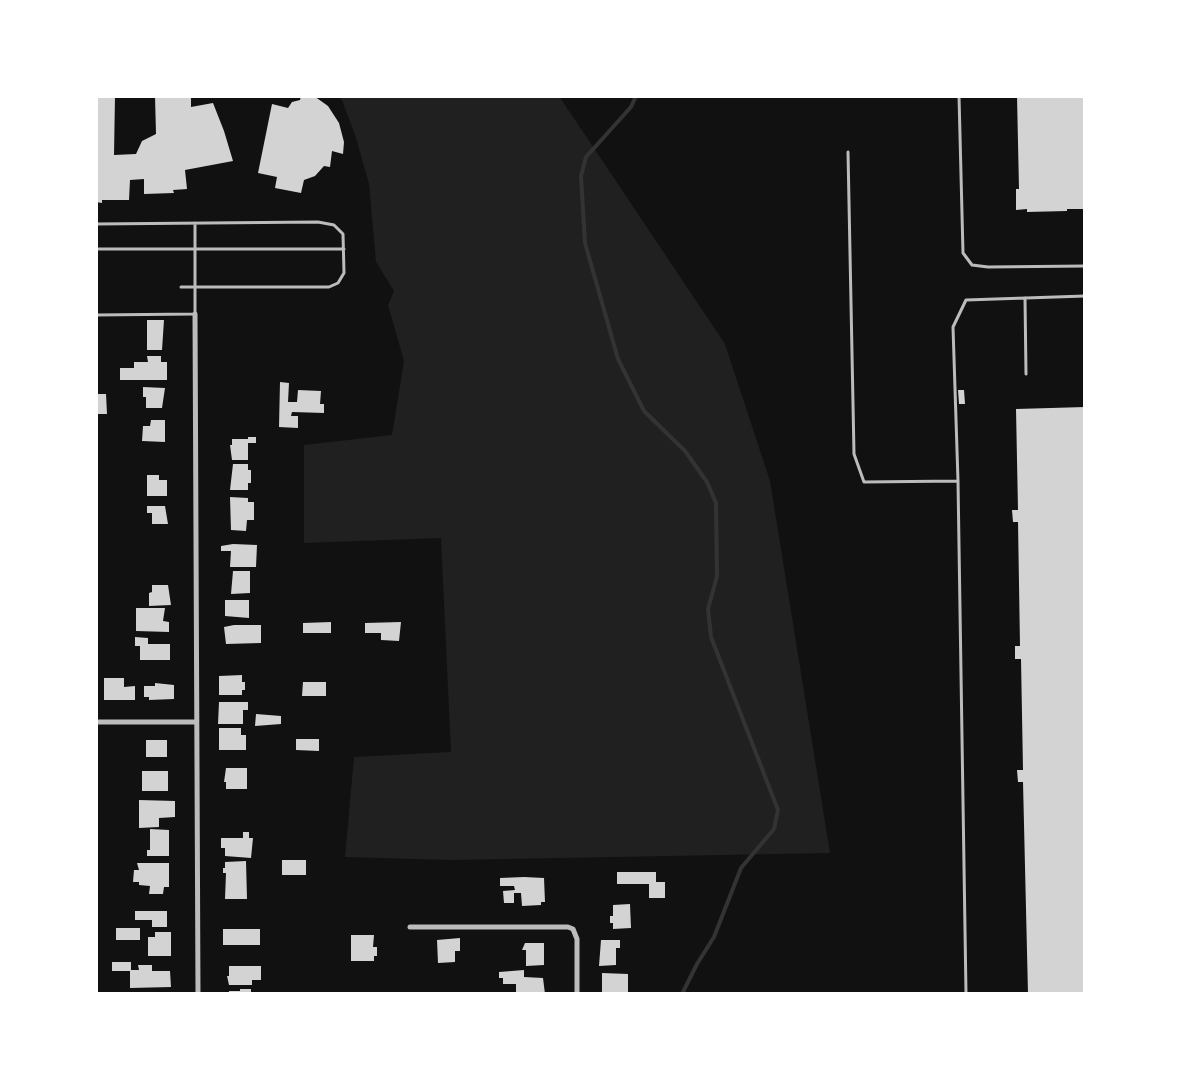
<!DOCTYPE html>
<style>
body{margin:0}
#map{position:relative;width:1181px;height:1090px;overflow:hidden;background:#111;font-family:Ubuntu,sans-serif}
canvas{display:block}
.frame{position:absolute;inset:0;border:98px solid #fff;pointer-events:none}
</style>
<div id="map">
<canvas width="1181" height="1090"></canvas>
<div class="frame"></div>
</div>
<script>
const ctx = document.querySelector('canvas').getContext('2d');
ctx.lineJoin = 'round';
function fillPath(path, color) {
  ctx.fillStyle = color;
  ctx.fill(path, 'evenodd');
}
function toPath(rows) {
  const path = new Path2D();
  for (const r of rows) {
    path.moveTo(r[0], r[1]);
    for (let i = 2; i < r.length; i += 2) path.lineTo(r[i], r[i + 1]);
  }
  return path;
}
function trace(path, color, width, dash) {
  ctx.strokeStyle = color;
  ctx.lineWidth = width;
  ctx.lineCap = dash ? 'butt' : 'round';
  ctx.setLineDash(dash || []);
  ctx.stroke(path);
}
fillPath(toPath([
 [337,96,559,96,725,344,770,481,830,853,452,860,345,857,354,757,451,752,441,538,304,543,304,445,392,435,404,361,388,305,394,291,376,262,369,184,356,138,342,100]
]), '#202020');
trace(toPath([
 [636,96,631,107,586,157,581,176,585,243,618,359,644,411,685,451,707,482,716,503,717,576,708,609,711,637,778,810,774,829,741,868,714,937,697,964,682,994]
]), '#333', 4);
fillPath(toPath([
 [96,96,115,96,114,155,136,154,142,141,156,134,155,96,191,96,191,107,213,103,224,131,233,161,185,170,187,189,173,190,174,193,144,194,144,179,130,180,129,200,102,200,102,203,96,202],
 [301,96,314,96,328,106,339,123,344,142,343,154,332,151,330,167,324,166,315,176,304,180,301,193,275,188,277,177,258,173,272,104,288,108,292,102,300,100],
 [1017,96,1085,96,1085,209,1067,209,1067,211,1027,212,1027,209,1016,210,1016,189,1019,189],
 [147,320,164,320,162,350,147,350],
 [147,356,161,356,161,362,167,362,167,380,120,380,120,368,134,368,134,362,148,362],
 [280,382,289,383,288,402,297,402,298,390,321,391,320,404,324,404,324,413,292,412,291,416,298,416,298,428,279,427],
 [143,387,165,388,162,408,146,408,146,397,143,397],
 [958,390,964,390,965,404,959,404],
 [96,394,106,394,107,414,96,414],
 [1085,407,1085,994,1028,994,1023,782,1018,782,1017,770,1023,770,1021,659,1015,659,1015,646,1020,646,1018,522,1013,522,1012,510,1018,510,1016,409],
 [151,420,165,420,165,442,142,441,143,426,150,426],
 [248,437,256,437,256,443,248,443,248,460,232,460,230,445,232,445,232,439,248,439],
 [233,464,248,464,248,470,251,470,251,483,248,483,248,490,230,490],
 [147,475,159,475,159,480,167,480,167,496,147,496],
 [230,497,248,498,248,502,254,502,254,520,247,520,246,531,231,530],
 [147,506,165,506,168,524,152,524,152,513,147,513],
 [233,544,257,545,256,567,230,567,231,551,221,551,221,546],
 [233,571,250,571,250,593,231,594],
 [152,585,168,585,171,605,149,606,149,593,152,592],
 [225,600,249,600,249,618,225,616],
 [136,608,165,608,163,621,169,622,169,632,136,631],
 [331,622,331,633,303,633,303,623],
 [401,622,399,641,381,640,381,633,365,633,365,623],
 [234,625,261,625,261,643,226,644,224,627],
 [135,637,148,638,148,644,170,644,170,660,140,660,140,646,135,646],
 [242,675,242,682,245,682,245,690,242,690,242,695,219,695,219,676],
 [104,678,124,678,124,687,135,686,135,700,104,700],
 [303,682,326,682,326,696,302,696],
 [155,683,174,685,174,699,149,700,149,697,144,697,144,686,155,686],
 [219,702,248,702,248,710,243,710,243,724,218,724],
 [256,714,281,716,281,724,255,726],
 [219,728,241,728,241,735,246,735,246,750,219,750],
 [296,739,319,739,319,751,296,750],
 [146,740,167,740,167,757,146,757],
 [226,768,247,768,247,789,226,789,226,782,224,782],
 [142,771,168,771,168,791,142,791],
 [139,800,175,801,175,817,159,818,159,827,139,828],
 [150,829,169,830,169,856,147,856,147,850,150,850],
 [243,832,249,832,249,838,253,838,251,858,225,856,225,848,221,848,221,838,243,838],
 [282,860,306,860,306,875,282,875],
 [246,861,247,899,225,899,226,873,223,873,223,868,225,868,225,862],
 [137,863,169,863,169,887,164,887,163,894,149,894,150,886,139,885,139,882,133,882,134,870,139,870],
 [617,872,656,872,656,882,665,882,665,898,649,898,649,884,617,884],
 [524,877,544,878,545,902,541,902,541,905,522,906,521,893,514,893,514,903,504,903,503,891,515,890,514,886,500,886,500,878],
 [630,904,631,928,613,929,613,923,610,923,610,916,613,916,613,905],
 [135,911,167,911,167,927,152,927,152,920,135,920],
 [116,928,140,928,140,940,116,940],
 [223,929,260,929,260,945,223,945],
 [155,932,171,932,171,956,148,956,148,937,155,937],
 [351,935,374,935,373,947,377,947,377,956,374,956,374,961,351,961],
 [460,938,460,951,455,951,455,962,438,963,437,940],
 [601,940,620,940,620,948,616,948,616,965,599,966],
 [525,943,544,943,544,965,526,966,526,950,522,950],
 [112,962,131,962,131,970,139,970,138,965,152,965,152,971,170,971,171,987,130,988,130,971,112,971],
 [229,966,261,966,261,980,252,980,252,985,229,985,227,976,229,976],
 [524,970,524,977,543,978,545,994,516,994,516,984,503,984,503,978,499,978,499,972],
 [602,973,628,974,628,994,602,994],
 [240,989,251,989,251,994,229,994,229,991,240,991]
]), '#d3d3d3');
trace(toPath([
 [959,96,963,253,972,265,988,267,1085,266],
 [848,152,854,454,864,482,958,481],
 [96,224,318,222,334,225,343,234,344,273,338,283,329,287,181,287],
 [96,249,344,249],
 [1025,298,1026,374],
 [96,315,195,314,195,223],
 [966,994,958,481,953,327,966,300,1085,296]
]), '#bcbcbc', 3);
trace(toPath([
 [195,314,198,994],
 [96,722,196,722],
 [410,927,568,927,573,929,577,939,577,994]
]), '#bcbcbc', 5);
</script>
